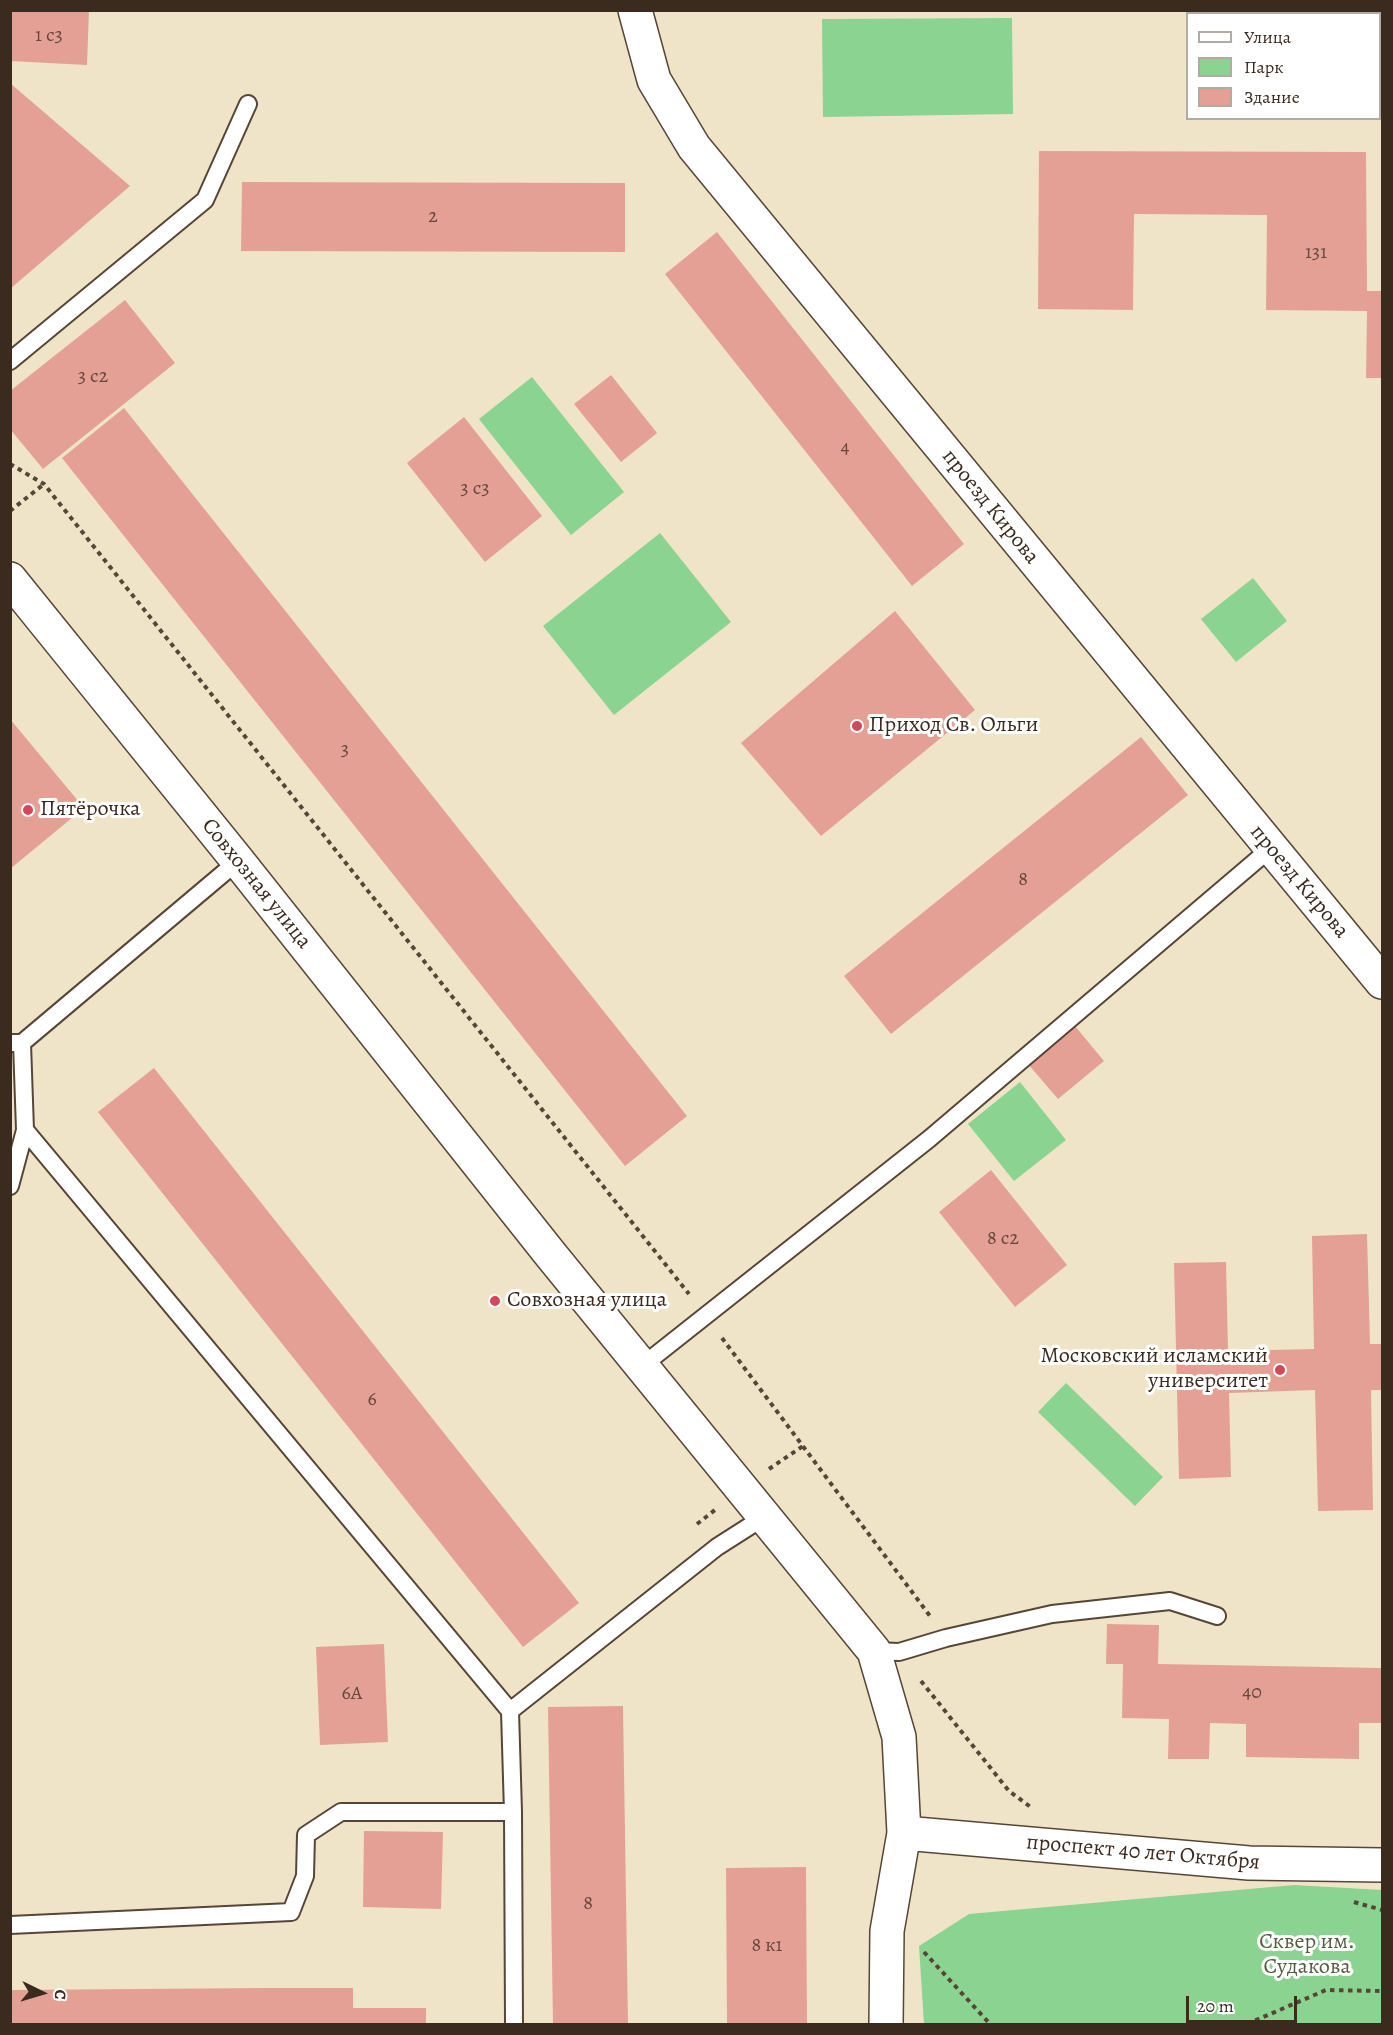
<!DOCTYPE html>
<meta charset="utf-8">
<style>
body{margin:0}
#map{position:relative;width:1393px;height:2035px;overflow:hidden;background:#f0e4c8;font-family:Alegreya,serif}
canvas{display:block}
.frame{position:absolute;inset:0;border:12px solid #3b2a1e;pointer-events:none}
.legend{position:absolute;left:1186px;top:12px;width:195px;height:108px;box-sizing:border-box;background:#fff;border:2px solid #b1aaa5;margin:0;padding:8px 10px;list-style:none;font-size:18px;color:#3b2a1e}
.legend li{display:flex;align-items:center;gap:12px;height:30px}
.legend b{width:30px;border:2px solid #b1aaa5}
.north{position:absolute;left:12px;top:1963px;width:60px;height:60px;-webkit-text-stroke:4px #fff;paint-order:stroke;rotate:95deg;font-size:16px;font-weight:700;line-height:24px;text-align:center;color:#3b2a1e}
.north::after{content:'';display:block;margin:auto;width:21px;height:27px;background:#3b2a1e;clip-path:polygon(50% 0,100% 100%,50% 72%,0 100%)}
.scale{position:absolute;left:1186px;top:1996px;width:111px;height:27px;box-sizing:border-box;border:3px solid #3b2a1e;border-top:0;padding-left:8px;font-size:18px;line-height:21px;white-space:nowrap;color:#3b2a1e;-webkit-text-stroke:4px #fff;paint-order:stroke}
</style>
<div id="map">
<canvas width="1393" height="2035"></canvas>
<div class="frame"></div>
<ul class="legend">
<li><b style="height:8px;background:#fff"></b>Улица</li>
<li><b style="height:16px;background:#8ad390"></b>Парк</li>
<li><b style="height:16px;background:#e5a095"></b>Здание</li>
</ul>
<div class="north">С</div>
<div class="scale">20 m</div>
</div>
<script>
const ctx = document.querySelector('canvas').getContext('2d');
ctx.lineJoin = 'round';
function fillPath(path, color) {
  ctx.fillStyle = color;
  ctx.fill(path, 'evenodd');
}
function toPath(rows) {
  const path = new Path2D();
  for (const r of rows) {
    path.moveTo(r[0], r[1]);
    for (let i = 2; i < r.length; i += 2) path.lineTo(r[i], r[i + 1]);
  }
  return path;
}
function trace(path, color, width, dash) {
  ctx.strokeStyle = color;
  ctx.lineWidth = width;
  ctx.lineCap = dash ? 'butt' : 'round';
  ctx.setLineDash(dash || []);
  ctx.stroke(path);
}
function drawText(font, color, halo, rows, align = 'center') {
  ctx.font = font + ' Alegreya,serif';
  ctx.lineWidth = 6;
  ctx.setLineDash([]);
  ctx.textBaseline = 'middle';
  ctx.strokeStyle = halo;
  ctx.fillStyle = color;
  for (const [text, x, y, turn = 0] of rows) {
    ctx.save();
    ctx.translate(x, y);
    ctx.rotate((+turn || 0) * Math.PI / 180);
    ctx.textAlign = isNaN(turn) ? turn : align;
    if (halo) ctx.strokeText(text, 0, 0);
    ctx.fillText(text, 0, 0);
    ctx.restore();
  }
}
fillPath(toPath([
 [1012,18,1013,114,823,117,822,19],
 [532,377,624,492,571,535,479,419],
 [660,533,731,622,614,715,543,626],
 [1253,578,1287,621,1236,662,1201,619],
 [1020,1082,1066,1140,1014,1181,968,1124],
 [1066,1383,1163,1477,1135,1506,1038,1412],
 [1294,1885,1382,1890,1382,2024,924,2024,919,1946,969,1914]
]), '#8ad390');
fillPath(toPath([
 [10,10,89,10,87,65,10,61],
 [10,83,130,186,10,289],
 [1039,151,1366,152,1367,291,1382,291,1382,378,1366,378,1367,311,1266,310,1267,215,1134,214,1133,310,1038,309],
 [242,182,625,183,625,252,241,251],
 [717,232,964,544,912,586,665,274],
 [125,300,175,363,43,469,10,429,10,391],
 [611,375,657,433,621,462,574,404],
 [124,408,687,1116,625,1166,62,458],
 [464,417,542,516,485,562,407,463],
 [895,611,975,710,821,836,741,743],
 [10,719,84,808,10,869],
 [1141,737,1188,795,891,1034,844,976],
 [1075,1026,1104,1061,1058,1099,1028,1064],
 [154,1068,579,1603,523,1647,98,1112],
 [991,1170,1067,1265,1015,1307,939,1212],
 [1367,1234,1370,1344,1382,1344,1382,1390,1371,1390,1373,1510,1318,1511,1315,1390,1229,1393,1231,1477,1179,1479,1174,1263,1226,1262,1228,1351,1314,1349,1312,1236],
 [1107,1624,1159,1625,1158,1664,1382,1668,1382,1723,1359,1723,1359,1759,1246,1757,1246,1724,1210,1723,1209,1759,1168,1759,1169,1719,1122,1718,1123,1664,1106,1664],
 [384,1644,388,1742,320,1745,316,1647],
 [623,1706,628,2024,553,2024,548,1707],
 [364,1831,443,1832,441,1909,363,1907],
 [806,1867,807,2024,727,2024,726,1868],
 [264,1988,353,1988,353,2008,426,2008,426,2024,10,2024,10,1990]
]), '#e5a095');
const service = toPath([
 [10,361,205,200,248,104],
 [10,1043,22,1043,238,861],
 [22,1043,25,1130,510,1711],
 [10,1186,25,1130],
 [642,1366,929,1139,1271,848],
 [874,1651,899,1652,946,1638,1052,1614,1170,1601,1217,1616],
 [10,1925,291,1912,305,1876,306,1835,341,1812,513,1812],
 [514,2024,513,1812,510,1711,717,1547,764,1517]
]);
const minor = toPath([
 [635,10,654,80,694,147,1382,982]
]);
const tertiary = toPath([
 [10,579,238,861,551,1255,874,1651,899,1737,904,1833,887,1931,886,2024],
 [904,1833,1249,1863,1382,1865]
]);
trace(service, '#564638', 20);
trace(minor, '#564638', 36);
trace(tertiary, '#564638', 36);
trace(toPath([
 [10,464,44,484,689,1294],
 [10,511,44,484],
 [722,1338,930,1616],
 [769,1469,803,1446],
 [697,1524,715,1510],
 [921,1681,1009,1791,1032,1808],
 [1354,1902,1382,1910],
 [924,1952,990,2024],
 [1247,2024,1326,1990,1382,1991]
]), '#564638', 4, [4.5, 4.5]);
trace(service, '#fff', 16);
trace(minor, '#fff', 33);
trace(tertiary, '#fff', 33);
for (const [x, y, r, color] of [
 [857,726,6,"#d1495b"],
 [28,810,6,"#d1495b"],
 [495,1301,6,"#d1495b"],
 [1280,1370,6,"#d1495b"]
]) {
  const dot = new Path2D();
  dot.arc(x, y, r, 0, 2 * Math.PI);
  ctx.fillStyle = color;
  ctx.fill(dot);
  trace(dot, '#fff', 2);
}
drawText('20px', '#66483c', null, [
 ["1 с3",49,36],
 ["2",433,217],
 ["131",1316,253],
 ["3 с2",93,377],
 ["4",845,448],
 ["3 с3",475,489],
 ["3",345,750],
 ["8",1023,880],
 ["8 с2",1003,1239],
 ["6",372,1400],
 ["40",1252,1693],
 ["6А",352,1694],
 ["8",588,1904],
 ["8 к1",767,1946]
]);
drawText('22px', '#3b2a1e', '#fff', [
 ["проезд Кирова",990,507,51],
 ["проезд Кирова",1299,882,50],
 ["Совхозная улица",256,884,51],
 ["проспект 40 лет Октября",1143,1853,5]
]);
drawText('22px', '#3b2a1e', '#fff', [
 ["Приход Св. Ольги",869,726],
 ["Пятёрочка",40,810],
 ["Совхозная улица",507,1301],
 ["Московский исламский",1268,1357,"right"],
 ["университет",1268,1382,"right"]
], 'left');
drawText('22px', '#535d40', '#fff', [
 ["Сквер им.",1307,1943],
 ["Судакова",1307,1968]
]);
</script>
